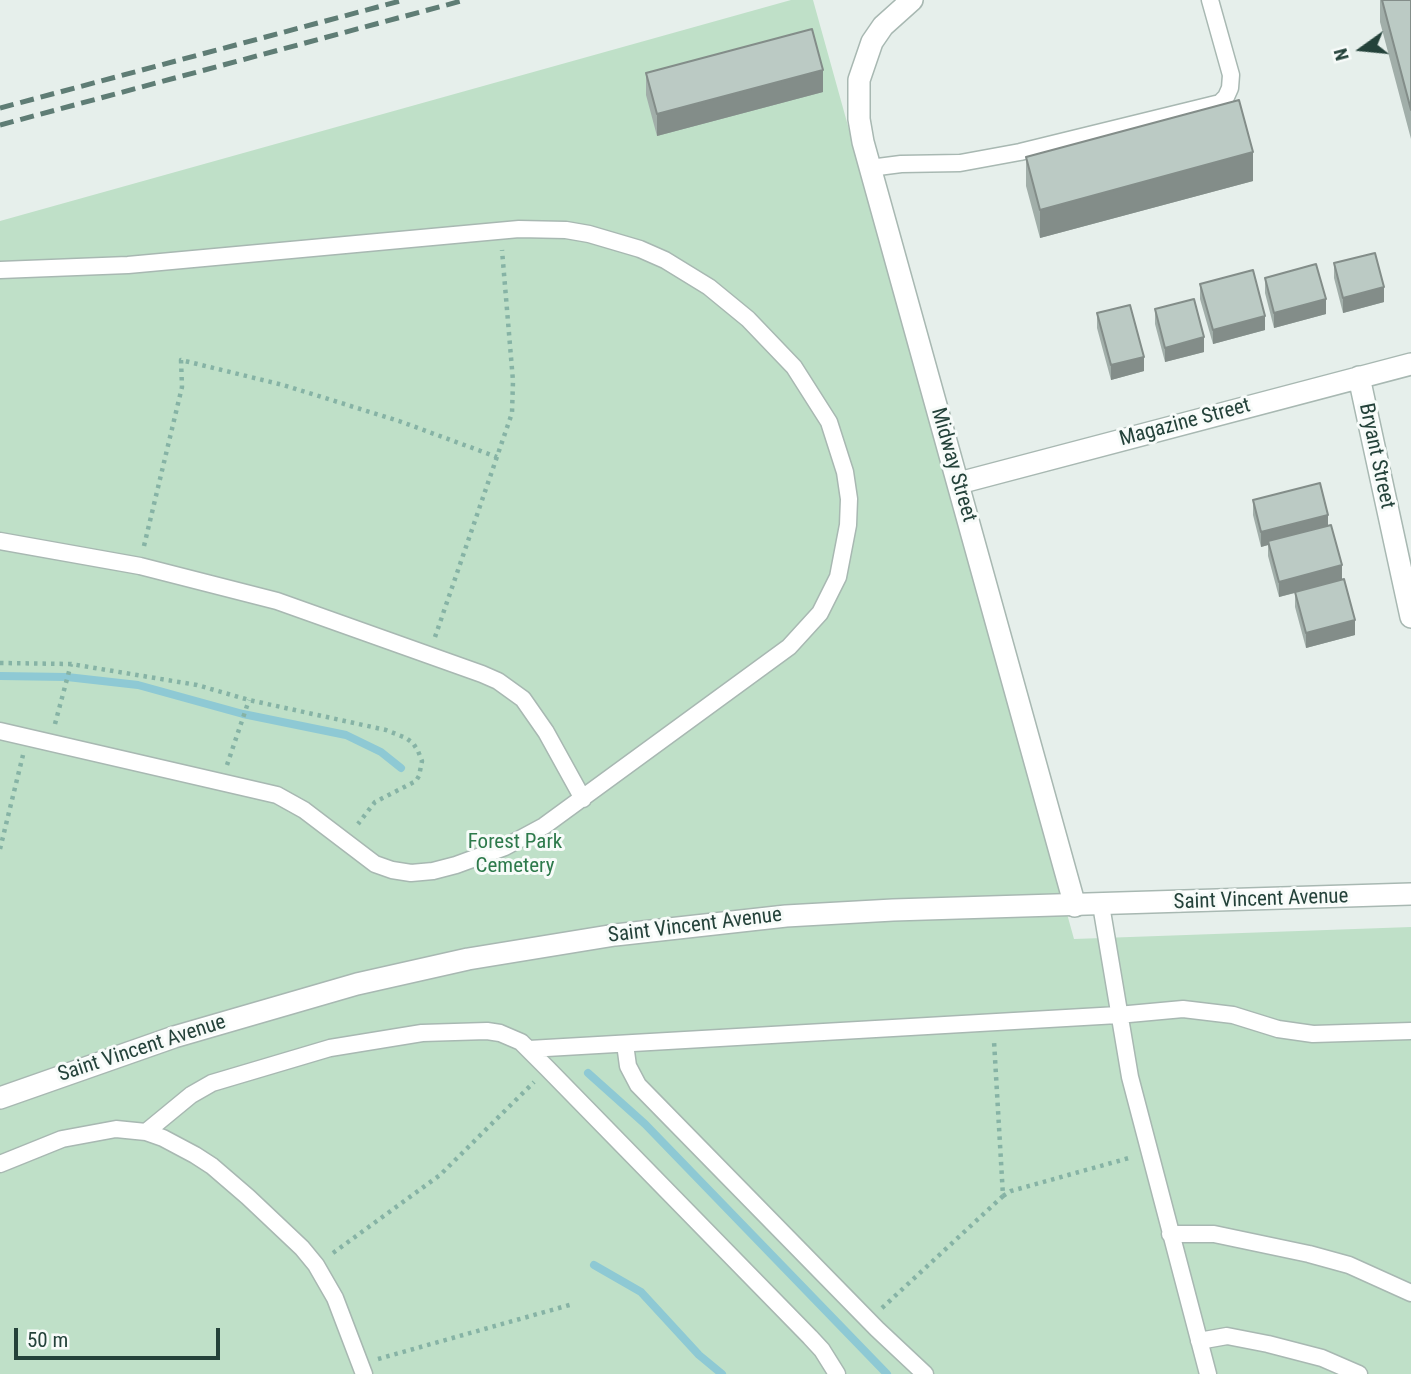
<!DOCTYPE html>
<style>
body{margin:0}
#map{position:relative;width:1411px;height:1374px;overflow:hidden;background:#e6efeb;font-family:"Roboto Condensed",sans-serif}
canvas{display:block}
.north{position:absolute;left:1327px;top:14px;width:70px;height:70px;-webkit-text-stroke:5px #f7fbf9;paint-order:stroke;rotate:255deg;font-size:19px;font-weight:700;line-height:28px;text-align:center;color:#24423a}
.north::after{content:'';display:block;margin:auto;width:24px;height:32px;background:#24423a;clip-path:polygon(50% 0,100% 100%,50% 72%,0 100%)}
.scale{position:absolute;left:14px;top:1328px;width:206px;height:32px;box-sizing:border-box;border:4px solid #24423a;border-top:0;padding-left:9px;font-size:21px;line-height:24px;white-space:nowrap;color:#24423a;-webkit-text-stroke:5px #f7fbf9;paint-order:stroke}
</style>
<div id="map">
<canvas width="1411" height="1374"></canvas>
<div class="north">N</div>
<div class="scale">50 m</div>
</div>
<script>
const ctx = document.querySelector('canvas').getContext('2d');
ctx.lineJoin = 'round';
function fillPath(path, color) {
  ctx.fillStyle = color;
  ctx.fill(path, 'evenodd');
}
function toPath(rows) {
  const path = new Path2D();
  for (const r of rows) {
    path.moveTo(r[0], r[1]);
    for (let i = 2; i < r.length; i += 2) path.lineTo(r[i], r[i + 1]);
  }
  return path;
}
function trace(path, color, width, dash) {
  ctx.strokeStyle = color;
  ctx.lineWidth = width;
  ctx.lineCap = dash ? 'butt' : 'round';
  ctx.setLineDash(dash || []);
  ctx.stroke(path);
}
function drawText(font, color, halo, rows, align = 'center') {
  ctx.font = font + ' "Roboto Condensed",sans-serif';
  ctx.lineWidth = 6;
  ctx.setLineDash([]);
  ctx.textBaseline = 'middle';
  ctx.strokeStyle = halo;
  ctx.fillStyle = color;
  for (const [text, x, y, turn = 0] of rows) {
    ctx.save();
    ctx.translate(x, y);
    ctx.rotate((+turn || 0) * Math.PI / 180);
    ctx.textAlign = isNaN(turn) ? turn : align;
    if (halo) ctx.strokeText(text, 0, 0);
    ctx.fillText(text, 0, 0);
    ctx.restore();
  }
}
fillPath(toPath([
 [791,0,813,0,1074,939,1411,927,1411,1374,0,1374,0,221]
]), '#bfe0c8');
trace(toPath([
 [0,676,67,677,138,685,243,714,346,735,381,752,401,768],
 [588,1073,645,1124,887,1374],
 [594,1265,641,1292,699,1355,722,1374]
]), '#8ec9d4', 8);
const service = toPath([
 [870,168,901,164,960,163,1020,152,1220,103,1226,97,1230,88,1231,75,1210,0],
 [0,270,128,265,519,229,566,230,589,234,640,249,665,260,709,287,748,319,794,367,829,422,845,472,849,499,848,525,838,577,820,613,789,647,544,826,505,847,456,865,433,871,411,873,392,870,375,864,304,810,277,795,0,731],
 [0,541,140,566,277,601,482,674,498,681,523,699,546,732,583,799],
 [1101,905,1130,1077,1208,1374],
 [625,1044,628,1066,638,1085,877,1329,925,1374],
 [529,1049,1118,1015,1183,1009,1233,1015,1278,1029,1313,1034,1411,1031],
 [146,1132,191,1095,212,1083,330,1048,422,1033,487,1031,500,1033,521,1042,547,1068,810,1337,822,1350,837,1374],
 [0,1164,62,1139,116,1129,146,1132,163,1138,195,1155,212,1166,248,1197,302,1248,316,1265,335,1298,364,1374],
 [1170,1234,1214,1234,1309,1254,1349,1265,1411,1293],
 [1199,1341,1227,1336,1268,1344,1322,1358,1359,1374]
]);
const minor = toPath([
 [912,0,883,26,872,42,859,80,859,119,863,142,1075,906],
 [1359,377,1411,617],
 [959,483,1411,364]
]);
const tertiary = toPath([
 [0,1098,174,1037,357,984,468,959,615,935,786,916,893,910,1411,894]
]);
trace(service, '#a8b8b2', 19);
trace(minor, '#a8b8b2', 24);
trace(tertiary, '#a8b8b2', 24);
trace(toPath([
 [144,546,182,387,181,360,283,385,399,421,497,457],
 [435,637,512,413,513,381,502,250],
 [0,663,71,664,197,685,249,700,386,730,406,738,413,743,418,751,422,761,419,776,416,781,375,802,358,824],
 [55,724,71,664],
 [227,765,249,700],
 [0,849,23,755],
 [1003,1196,1011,1191,1129,1158],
 [333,1253,440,1175,534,1082],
 [882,1308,1003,1196,994,1041],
 [378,1359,573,1304]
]), '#86b3a5', 4.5, [3.5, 5]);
trace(service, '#fff', 16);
trace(minor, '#fff', 21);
trace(tertiary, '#fff', 21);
trace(toPath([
 [0,108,404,0],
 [0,125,465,0]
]), '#5f7d75', 5, [14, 7]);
fillPath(toPath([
 [1380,0,1411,0,1411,139,1380,22],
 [646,73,823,92,657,136,646,95],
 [1026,157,1253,181,1040,238,1026,186],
 [1334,263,1384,302,1343,313,1334,278],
 [1265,278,1326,314,1274,328,1265,293],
 [1200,284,1265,330,1213,344,1200,299],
 [1155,309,1204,352,1165,362,1155,324],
 [1097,313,1144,371,1111,380,1097,328],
 [1253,500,1328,525,1355,635,1306,648,1295,607,1295,593,1279,597,1268,556,1268,545,1261,547,1253,515]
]), '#a1aea9');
fillPath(toPath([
 [823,70,823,92,657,136,657,114],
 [1253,152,1253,181,1040,238,1040,210],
 [1384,287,1384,302,1343,313,1343,298],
 [1326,299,1326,314,1274,328,1274,313],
 [1265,316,1265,330,1213,344,1213,330],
 [1204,337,1204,352,1165,362,1165,348],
 [1144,357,1144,371,1111,380,1111,365],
 [1328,515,1328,530,1268,541,1268,545,1261,547,1261,532],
 [1342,565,1342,580,1279,597,1279,582],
 [1355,620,1355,635,1306,648,1306,633]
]), '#838d89');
const building = toPath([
 [1382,0,1411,0,1411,110,1382,0],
 [812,29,823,70,657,114,646,73,812,29],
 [1239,100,1253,152,1040,210,1026,157,1239,100],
 [1375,253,1384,287,1343,298,1334,263,1375,253],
 [1316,264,1326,299,1274,313,1265,278,1316,264],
 [1253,270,1265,316,1213,330,1200,284,1253,270],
 [1194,299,1204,337,1165,348,1155,309,1194,299],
 [1130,305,1144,357,1111,365,1097,313,1130,305],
 [1320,483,1328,515,1261,532,1253,500,1320,483],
 [1331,525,1342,565,1279,582,1268,541,1331,525],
 [1344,579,1355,620,1306,633,1295,592,1344,579]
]);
fillPath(building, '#bbcac4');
trace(building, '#838d89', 2);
drawText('21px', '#24423a', '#f7fbf9', [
 ["Magazine Street",1185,423,-15],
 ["Bryant Street",1376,456,78],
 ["Midway Street",953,465,74],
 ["Saint Vincent Avenue",1261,900,-2],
 ["Saint Vincent Avenue",695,926,-7],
 ["Saint Vincent Avenue",142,1049,-18]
]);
drawText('21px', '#2d7a4b', '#f7fbf9', [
 ["Forest Park",515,843],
 ["Cemetery",515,867]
]);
</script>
